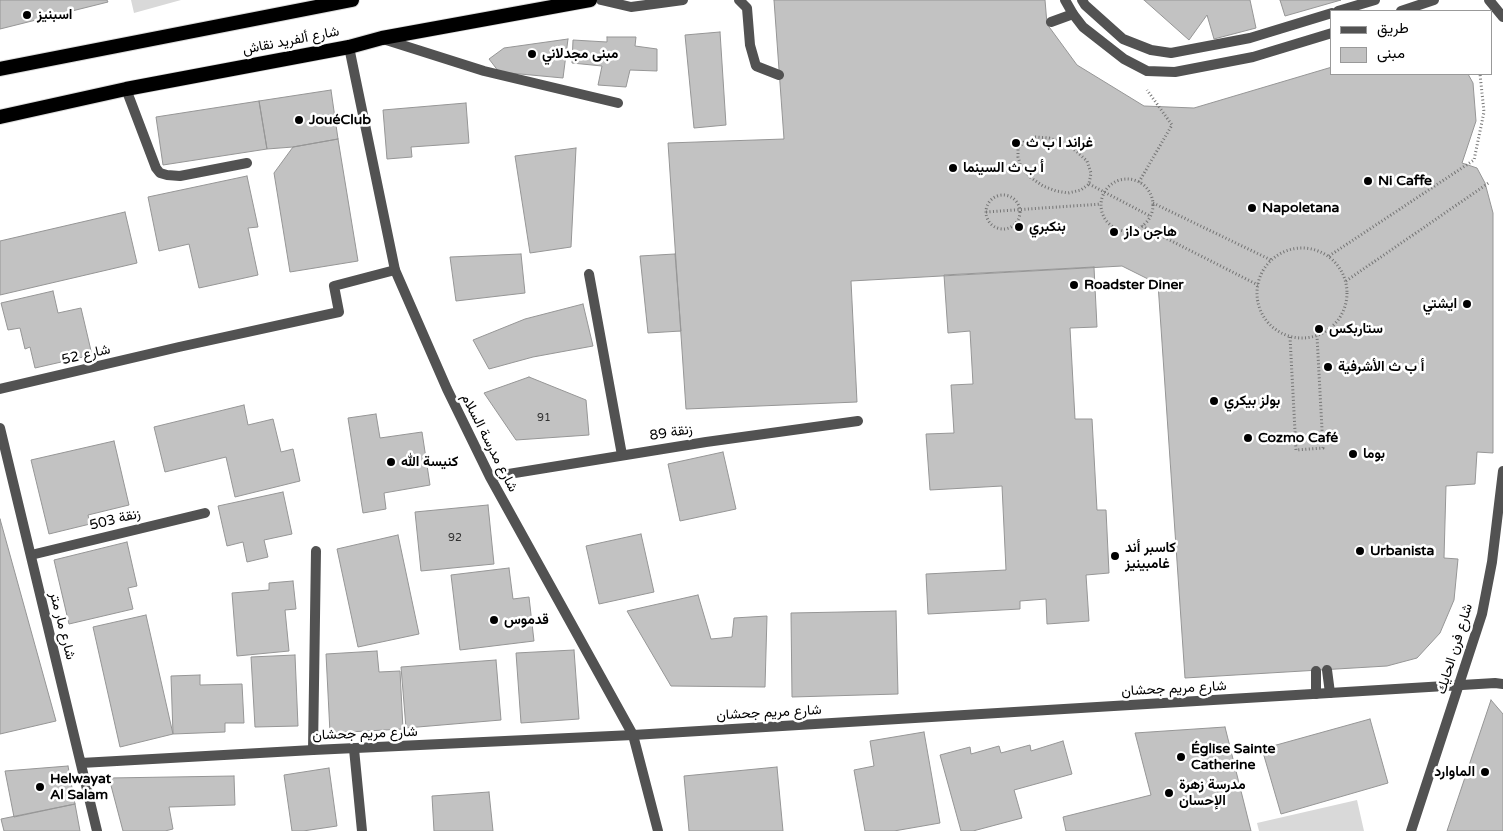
<!DOCTYPE html>
<meta charset="utf-8">
<style>
body{margin:0}
#map{position:relative;width:1503px;height:831px;overflow:hidden;background:#fff;font-family:"Varela Round",Vazirmatn,sans-serif}
canvas{display:block}
.legend{position:absolute;left:1330px;top:10px;width:162px;height:65px;box-sizing:border-box;background:#fff;border:1px solid #999;margin:0;padding:6px 9px;list-style:none;font-size:15px;color:#000}
.legend li{display:flex;align-items:center;gap:10px;height:25px}
.legend b{width:25px;border:1px solid #999}
</style>
<div id="map">
<canvas width="1503" height="831"></canvas>
<ul class="legend">
<li><b style="height:6px;background:#525252"></b>طريق</li>
<li><b style="height:14px;background:#c2c2c2"></b>مبنى</li>
</ul>
</div>
<script>
const ctx = document.querySelector('canvas').getContext('2d');
ctx.lineJoin = 'round';
function fillPath(path, color) {
  ctx.fillStyle = color;
  ctx.fill(path, 'evenodd');
}
function toPath(rows) {
  const path = new Path2D();
  for (const r of rows) {
    if (r.length === 3) {
      path.moveTo(r[0] + r[2], r[1]);
      path.arc(r[0], r[1], r[2], 0, 2 * Math.PI);
      continue;
    }
    path.moveTo(r[0], r[1]);
    for (let i = 2; i < r.length; i += 2) path.lineTo(r[i], r[i + 1]);
  }
  return path;
}
function trace(path, color, width, dash) {
  ctx.strokeStyle = color;
  ctx.lineWidth = width;
  ctx.lineCap = dash ? 'butt' : 'round';
  ctx.setLineDash(dash || []);
  ctx.stroke(path);
}
function drawText(font, color, halo, rows, align = 'center') {
  ctx.font = font + ' "Varela Round",Vazirmatn,sans-serif';
  ctx.lineWidth = 5;
  ctx.setLineDash([]);
  ctx.textBaseline = 'middle';
  ctx.strokeStyle = halo;
  ctx.fillStyle = color;
  for (const [text, x, y, turn = 0] of rows) {
    ctx.save();
    ctx.translate(x, y);
    ctx.rotate((+turn || 0) * Math.PI / 180);
    ctx.textAlign = isNaN(turn) ? turn : align;
    if (halo) ctx.strokeText(text, 0, 0);
    ctx.fillText(text, 0, 0);
    ctx.restore();
  }
}
fillPath(toPath([
 [131,0,181,0,134,13],
 [1357,800,1364,831,1259,831,1257,823]
]), '#d9d9d9');
const building = toPath([
 [0,0,107,0,108,2,0,29,0,0],
 [774,0,1045,0,1047,24,1077,65,1144,106,1194,108,1332,67,1332,74,1468,74,1473,83,1476,121,1462,163,1477,168,1485,183,1493,213,1493,453,1477,452,1475,484,1446,486,1444,558,1458,559,1454,600,1440,633,1417,658,1387,666,1185,678,1158,284,1122,266,851,281,857,402,686,409,668,143,784,139,774,0],
 [1144,0,1250,0,1256,28,1214,39,1207,15,1189,40,1144,0],
 [1280,0,1341,0,1285,16,1280,0],
 [720,32,726,125,694,128,685,35,720,32],
 [607,37,636,37,635,46,657,49,657,71,630,70,626,87,598,85,602,66,572,63,573,40,607,42,607,37],
 [568,39,563,78,499,72,489,59,504,48,568,39],
 [331,90,338,139,293,147,267,149,259,101,331,90],
 [259,101,267,149,163,165,156,117,259,101],
 [466,103,469,143,411,147,412,157,387,159,383,110,466,103],
 [338,139,358,261,290,272,274,173,293,147,338,139],
 [576,148,571,247,530,253,515,156,576,148],
 [247,176,258,227,248,228,258,275,199,288,189,244,159,251,148,197,247,176],
 [125,212,137,263,0,295,0,241,125,212],
 [521,254,525,293,456,301,450,257,521,254],
 [675,254,681,331,648,333,640,256,675,254],
 [1094,267,1097,327,1070,328,1075,419,1092,419,1097,510,1106,510,1109,573,1086,575,1089,621,1047,624,1046,599,1020,601,1020,609,928,614,926,574,1006,570,1002,486,930,490,926,434,954,433,951,385,973,384,970,331,948,333,944,275,1094,267],
 [53,291,58,313,81,308,92,355,35,368,30,347,25,349,20,328,8,330,1,303,53,291],
 [583,304,593,346,533,357,489,369,473,340,525,319,583,304],
 [529,377,586,400,589,435,516,440,484,393,529,377],
 [244,405,248,425,273,419,281,452,293,449,300,481,235,497,226,457,165,472,154,427,244,405],
 [376,414,380,438,422,432,430,485,384,493,386,509,363,513,348,418,376,414],
 [114,441,129,505,88,515,90,524,49,534,31,460,114,441],
 [723,452,736,509,680,521,668,464,723,452],
 [283,492,292,534,264,540,268,557,247,562,243,542,227,546,218,506,283,492],
 [488,505,494,564,421,571,415,512,488,505],
 [0,519,56,721,0,734,0,519],
 [641,534,654,592,599,604,586,546,641,534],
 [398,535,419,634,358,647,337,549,398,535],
 [127,542,137,586,128,588,133,609,69,624,54,560,127,542],
 [509,568,513,599,529,597,534,641,460,650,451,575,509,568],
 [293,581,296,609,285,610,289,651,237,656,232,593,269,590,269,583,293,581],
 [698,595,711,639,732,637,734,618,767,616,765,687,671,686,627,611,698,595],
 [896,611,898,694,792,697,791,613,896,611],
 [146,615,173,734,120,747,93,627,146,615],
 [574,650,579,719,521,723,516,653,574,650],
 [377,651,379,672,400,671,403,729,330,733,326,654,377,651],
 [295,655,298,726,255,727,251,657,295,655],
 [496,660,501,720,406,728,401,667,496,660],
 [200,675,200,685,242,684,244,723,225,723,225,732,173,734,171,676,200,675],
 [1491,700,1503,714,1503,831,1447,831,1491,700],
 [1370,719,1388,783,1281,814,1262,749,1370,719],
 [1225,727,1251,831,1066,831,1063,817,1151,795,1135,733,1225,727],
 [924,732,940,823,894,831,865,831,854,770,874,766,870,741,924,732],
 [1063,741,1072,774,1014,790,1022,818,973,831,961,831,940,755,970,747,971,754,999,746,1001,753,1030,745,1031,751,1063,741],
 [68,766,75,804,14,817,5,771,68,766],
 [777,767,783,831,689,831,684,776,777,767],
 [329,768,337,826,303,831,292,831,284,775,329,768],
 [234,776,235,805,169,807,173,829,165,831,123,831,109,778,234,776],
 [489,792,493,831,434,831,432,796,489,792],
 [75,804,80,831,4,831,1,819,75,804]
]);
fillPath(building, '#c2c2c2');
trace(building, '#969696', 1);
const trunk = toPath([
 [0,69,352,0],
 [0,117,126,89,349,47,382,38,590,0]
]);
trace(trunk, '#dbdbdb', 16);
trace(toPath([
 [1035,137,1049,138,1064,143,1076,151,1087,161,1091,173,1089,184,1081,190,1068,193,1056,191,1043,186,1030,177,1021,167,1018,157,1018,148,1024,142,1035,137],
 [1127,205,26],
 [1139,182,1172,125,1147,90],
 [1089,184,1150,216],
 [1003,212,17],
 [1153,203,1271,260],
 [986,212,1101,204],
 [1142,226,1258,285],
 [1302,293,45],
 [1329,256,1474,160,1484,112,1480,74],
 [1346,281,1490,182],
 [1290,337,1296,450,1323,448,1317,336]
]), '#747474', 3, [1, 2.5]);
trace(toPath([
 [601,0,631,7,683,0],
 [739,0,747,8,750,45,756,66,779,75],
 [1051,22,1073,14],
 [383,39,484,71,618,103],
 [0,389,179,347,339,312,334,286,395,270],
 [1327,670,1330,693],
 [1316,671,1316,694],
 [354,749,362,831],
 [313,750,316,551]
]), '#525252', 10);
trace(toPath([
 [1065,0,1073,14,1083,27,1124,59,1147,71,1175,72,1253,57,1332,33],
 [1082,0,1085,5,1123,39,1151,50,1171,53,1250,38,1332,13],
 [1338,11,1375,0],
 [1401,11,1434,0],
 [349,47,395,270,447,389,490,477,633,735,658,831],
 [126,89,156,168,160,173,167,175,180,176,247,163],
 [589,274,622,455],
 [490,477,706,442,858,421],
 [31,555,205,513]
]), '#525252', 10);
trace(toPath([
 [1489,0,1503,17],
 [0,428,97,831],
 [81,763,313,750,633,735,1495,683,1503,684],
 [1411,831,1482,614,1492,562,1503,471]
]), '#525252', 10);
trace(trunk, '#000', 14);
for (const [x, y, r, color] of [
 [27,15,5,"#000"],
 [532,54,5,"#000"],
 [299,120,5,"#000"],
 [1016,143,5,"#000"],
 [953,168,5,"#000"],
 [1368,181,5,"#000"],
 [1252,208,5,"#000"],
 [1019,227,5,"#000"],
 [1114,232,5,"#000"],
 [1074,285,5,"#000"],
 [1467,304,5,"#000"],
 [1319,329,5,"#000"],
 [1328,367,5,"#000"],
 [1214,401,5,"#000"],
 [1248,438,5,"#000"],
 [1353,454,5,"#000"],
 [391,462,5,"#000"],
 [1360,551,5,"#000"],
 [1115,556,5,"#000"],
 [494,620,5,"#000"],
 [1181,757,5,"#000"],
 [1485,772,5,"#000"],
 [40,787,5,"#000"],
 [1169,793,5,"#000"]
]) {
  const dot = new Path2D();
  dot.arc(x, y, r, 0, 2 * Math.PI);
  ctx.fillStyle = color;
  ctx.fill(dot);
  trace(dot, '#fff', 2);
}
drawText('11px', '#303030', null, [
 ["91",544,418],
 ["92",455,538]
]);
drawText('bold 14px', '#000', '#fff', [
 ["اسبنيز",37,15],
 ["مبنى مجدلاني",542,54],
 ["JouéClub",309,120],
 ["غراند ا ب ث",1026,143],
 ["أ ب ث السينما",963,168],
 ["Ni Caffe",1378,181],
 ["Napoletana",1262,208],
 ["بنكبري",1029,227],
 ["هاجن داز",1124,232],
 ["Roadster Diner",1084,285],
 ["ايشتي",1457,304,"right"],
 ["ستاربكس",1329,329],
 ["أ ب ث الأشرفية",1338,367],
 ["بولز بيكري",1224,401],
 ["Cozmo Café",1258,438],
 ["بوما",1363,454],
 ["كنيسة الله",401,462],
 ["كاسبر أند",1125,548],
 ["غامبينيز",1125,564],
 ["Urbanista",1370,551],
 ["قدموس",504,620],
 ["Église Sainte",1191,749],
 ["Catherine",1191,765],
 ["الماوارد",1475,772,"right"],
 ["Helwayat",50,779],
 ["Al Salam",50,795],
 ["مدرسة زهرة",1179,785],
 ["الإحسان",1179,801]
], 'left');
drawText('14px', '#000', '#fff', [
 ["شارع ألفريد نقاش",291,41,-11],
 ["شارع 52",86,355,-13],
 ["زنقة 89",671,433,-9],
 ["شارع مدرسة السلام",489,443,63],
 ["زنقة 503",115,520,-14],
 ["شارع مار متر",62,626,76],
 ["شارع فرن الحايك",1455,649,-73],
 ["شارع مريم جحشان",1174,689,-3],
 ["شارع مريم جحشان",769,713,-3],
 ["شارع مريم جحشان",365,734,-2]
]);
</script>
